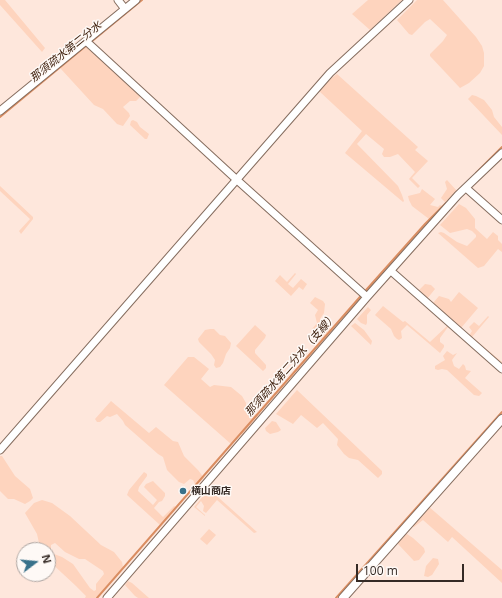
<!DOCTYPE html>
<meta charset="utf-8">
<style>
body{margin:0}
#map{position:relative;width:502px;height:598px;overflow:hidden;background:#fee7dc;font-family:"Open Sans",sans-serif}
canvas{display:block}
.north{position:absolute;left:16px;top:542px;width:40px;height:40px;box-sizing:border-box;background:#fef9f6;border:1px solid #aea6a2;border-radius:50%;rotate:74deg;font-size:11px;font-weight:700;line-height:16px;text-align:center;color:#352a25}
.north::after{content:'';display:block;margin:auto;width:14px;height:18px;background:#38718a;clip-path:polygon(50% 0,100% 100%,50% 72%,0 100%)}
.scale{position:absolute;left:356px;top:564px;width:108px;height:18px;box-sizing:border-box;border:2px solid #352a25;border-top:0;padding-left:5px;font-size:12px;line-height:14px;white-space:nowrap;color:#352a25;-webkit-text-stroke:3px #fef9f6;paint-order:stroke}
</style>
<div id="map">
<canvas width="502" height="598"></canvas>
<div class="north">N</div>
<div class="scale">100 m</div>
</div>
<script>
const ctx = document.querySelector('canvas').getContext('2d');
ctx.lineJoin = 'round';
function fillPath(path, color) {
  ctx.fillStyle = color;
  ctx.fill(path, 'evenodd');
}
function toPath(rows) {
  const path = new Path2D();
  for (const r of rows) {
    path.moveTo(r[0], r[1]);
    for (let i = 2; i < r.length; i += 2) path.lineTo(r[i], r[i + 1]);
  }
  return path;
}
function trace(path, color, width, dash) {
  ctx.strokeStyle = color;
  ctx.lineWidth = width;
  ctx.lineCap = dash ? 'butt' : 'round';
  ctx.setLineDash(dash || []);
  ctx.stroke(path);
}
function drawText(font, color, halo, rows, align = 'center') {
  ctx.font = font + ' "Open Sans","Noto Sans JP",sans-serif';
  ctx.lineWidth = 3;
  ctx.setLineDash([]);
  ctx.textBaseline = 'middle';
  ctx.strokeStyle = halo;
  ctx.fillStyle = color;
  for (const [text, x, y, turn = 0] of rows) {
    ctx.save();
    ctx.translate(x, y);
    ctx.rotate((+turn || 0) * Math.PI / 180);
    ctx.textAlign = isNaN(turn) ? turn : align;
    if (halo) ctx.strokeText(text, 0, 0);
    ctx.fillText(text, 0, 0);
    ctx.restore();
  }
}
fillPath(toPath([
 [0,0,5,0,45,48,42,52,0,5],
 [368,0,402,0,370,30,352,14],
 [417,0,443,0,476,37,482,46,484,53,484,66,480,73,469,83,460,88,430,56,430,54,443,41,447,35,430,19,425,22,412,35,409,34,397,20],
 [85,45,90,46,141,96,136,101,130,101,123,107,129,113,130,116,123,126,117,124,103,109,94,105,61,69,61,64],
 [337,74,418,147,415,150,428,161,412,178,420,186,418,188,409,179,415,172,398,154,390,157,384,157,382,154,384,149,366,134,357,144,398,186,402,195,404,201,403,202,345,153,362,131,319,91,324,84],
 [472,95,476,96,484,100,492,110,494,117,502,127,502,135,468,99],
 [133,120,137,122,140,127,149,134,147,139,145,139,130,125,131,121],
 [447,180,457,191,446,203,441,198,447,189,445,182],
 [0,186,33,217,33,219,21,234,19,231,30,219,0,191],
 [422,189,435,199,430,205,438,207,440,205,442,206,429,219,412,206,409,200,408,196,420,193],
 [459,204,466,208,475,219,475,228,487,239,493,232,498,236,498,240,502,244,502,252,498,249,484,266,478,268,438,233,441,232,444,233,457,242,467,246,476,237,476,235,472,231,467,229,450,233,440,225],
 [295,273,296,274,288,284,293,288,301,279,307,284,303,290,299,287,291,296,275,281,280,275,287,282],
 [425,284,431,285,435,289,427,299,418,291],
 [459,292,478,308,461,328,434,305,433,303,439,296,449,299,451,302],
 [315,297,323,301,325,304,324,313,320,319,330,329,322,339,312,329,317,323,315,315,318,310,310,303],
 [383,306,403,322,405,321,430,342,447,326,448,327,440,338,440,342,444,345,444,347,440,353,407,325,401,331,402,338,399,340,397,339,394,336,391,329,375,315],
 [368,307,371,310,367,315,367,323,366,325,361,323,357,319],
 [488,316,489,317,472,337,502,362,502,365,469,336,472,331,469,327,474,322,479,326],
 [355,323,364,330,372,341,371,345,351,326],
 [255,325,266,335,265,338,255,350,255,353,266,365,266,368,263,371,236,346],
 [210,329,214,329,220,335,225,336,231,343,230,348,226,354,223,363,220,367,216,368,214,365,215,360,211,354,199,342,198,339,205,330],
 [447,351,453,355,457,353,452,360,454,366,459,369,463,364,465,366,466,370,471,371,465,378,482,393,479,396,474,395,447,370,442,369,438,370,435,369,435,366,445,360,443,356],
 [188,357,194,357,209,369,201,379,210,387,214,385,231,387,242,396,246,403,246,413,248,415,252,411,256,412,258,416,243,434,239,435,231,444,164,385],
 [297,390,382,471,382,474,378,478,358,460,349,458,344,454,337,445,338,439,323,423,317,428,301,415,293,424,276,414],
 [111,401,149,433,156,427,173,441,178,442,184,456,198,470,204,478,199,483,195,484,193,480,190,479,184,484,179,482,167,470,163,457,158,454,125,425,123,421,117,414,110,417,107,416,100,422,97,422,95,419],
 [272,421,276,422,281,430,278,432,270,434,266,431,265,428],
 [0,456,2,456,15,476,30,489,33,498,30,501,25,504,14,499,8,499,0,491],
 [144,472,147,474,147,476,139,487,138,491,153,505,157,500,144,487,146,484,153,481,165,493,165,496,162,501,159,502,154,508,163,517,174,506,176,507,160,525,127,495,129,490],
 [209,489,257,532,254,533,217,500,206,513,203,511,204,506,201,501,196,507,205,515,205,516,194,507],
 [42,500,52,503,70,516,101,545,114,552,122,562,123,567,96,598,85,598,86,596,76,586,48,560,48,550,41,550,43,548,39,543,37,534,25,513,34,503],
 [55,543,65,552,79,559,85,559,103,571,104,574,96,584,96,590,94,591,90,588,73,564,62,557,54,554,51,550,51,545],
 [428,506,502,570,502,583,452,537,448,542,423,520,414,527,412,526],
 [209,529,216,535,207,545,200,539],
 [404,534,407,534,413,538,424,548,425,552,419,560,414,561,398,544,398,540],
 [433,558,438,559,439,564,432,575,428,577,424,576,426,566],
 [128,581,132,583,149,598,138,598,135,596,125,585]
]), '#fed4be');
trace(toPath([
 [91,42,142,0],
 [0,117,87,45],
 [476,173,502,147],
 [97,598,359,298,425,224,446,203],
 [336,598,502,412]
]), '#da8d61', 2);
const minor = toPath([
 [118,0,125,9],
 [86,41,237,180,367,297],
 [0,111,136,0],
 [466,188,502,220],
 [391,271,502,369],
 [0,450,330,73,409,0],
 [107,598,367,297,458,195,502,153]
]);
const tertiary = toPath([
 [343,598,502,419]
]);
trace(minor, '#856d5f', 9);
trace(tertiary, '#856d5f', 10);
trace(minor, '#fff', 7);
trace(tertiary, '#fff', 8);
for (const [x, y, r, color] of [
 [183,491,4,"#38718a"]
]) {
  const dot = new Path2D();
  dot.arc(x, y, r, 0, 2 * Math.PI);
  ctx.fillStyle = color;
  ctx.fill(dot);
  trace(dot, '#fef9f6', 1.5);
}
drawText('bold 10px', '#352a25', '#fef9f6', [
 ["横山商店",191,491]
], 'left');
drawText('italic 11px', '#3f200d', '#fef9f6', [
 ["那須疏水第二分水",66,52,-39],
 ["那須疏水第二分水（支線）",291,365,-49]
]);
</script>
